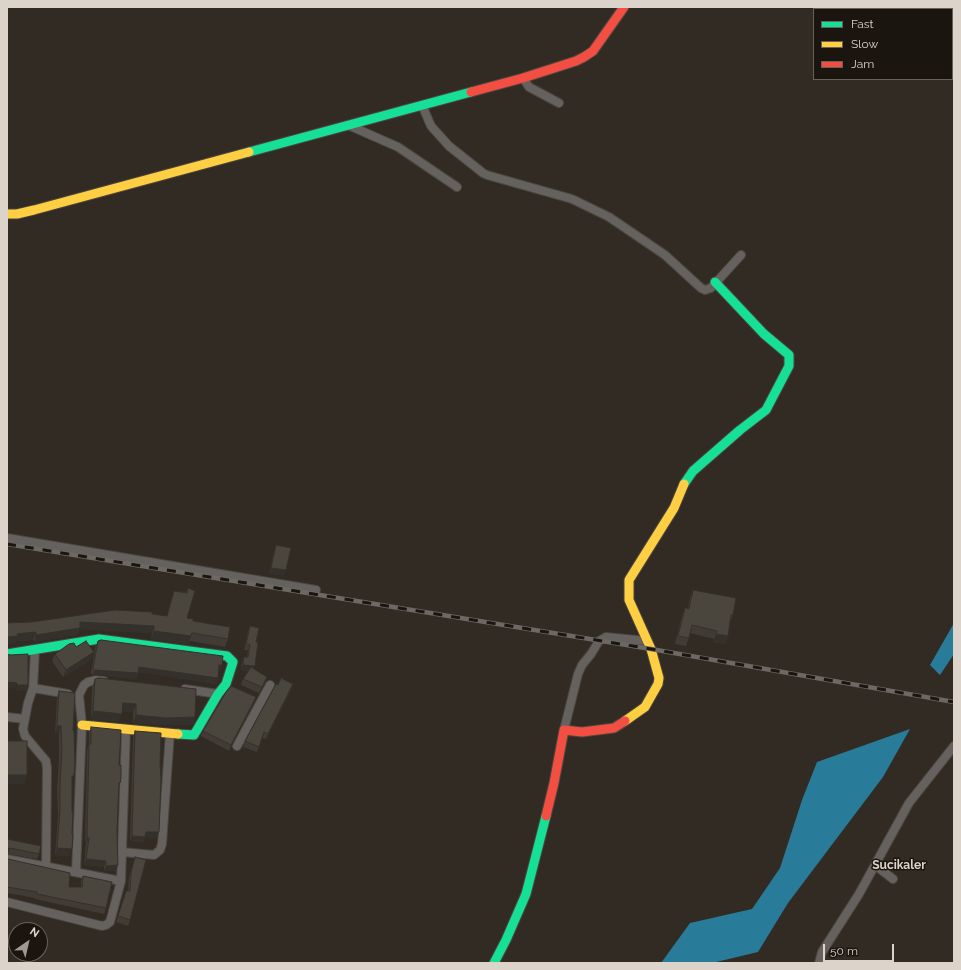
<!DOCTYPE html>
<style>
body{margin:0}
#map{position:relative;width:961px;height:970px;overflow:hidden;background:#312b23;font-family:Raleway,sans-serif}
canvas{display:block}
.frame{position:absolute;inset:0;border:8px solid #dcd4cb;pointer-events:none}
.legend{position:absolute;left:813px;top:8px;width:140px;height:72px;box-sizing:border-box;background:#1b150f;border:1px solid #68615a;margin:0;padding:5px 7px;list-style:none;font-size:12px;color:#dcd4cb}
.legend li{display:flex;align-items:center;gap:8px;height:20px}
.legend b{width:20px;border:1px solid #68615a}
.north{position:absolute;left:8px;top:922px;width:40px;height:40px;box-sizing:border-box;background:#1b150f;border:1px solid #68615a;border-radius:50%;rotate:34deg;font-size:11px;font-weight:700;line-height:16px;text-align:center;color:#dcd4cb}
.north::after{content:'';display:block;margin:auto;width:14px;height:18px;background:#a09990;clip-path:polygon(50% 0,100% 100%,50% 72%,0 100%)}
.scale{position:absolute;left:823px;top:944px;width:71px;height:18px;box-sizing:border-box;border:2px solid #dcd4cb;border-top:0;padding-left:5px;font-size:12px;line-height:14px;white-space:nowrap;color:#dcd4cb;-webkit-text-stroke:3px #1b150f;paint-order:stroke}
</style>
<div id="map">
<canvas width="961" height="970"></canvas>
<div class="frame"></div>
<ul class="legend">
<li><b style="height:5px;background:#16e098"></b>Fast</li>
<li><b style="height:5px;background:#ffcf43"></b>Slow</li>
<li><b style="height:5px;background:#f24e42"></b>Jam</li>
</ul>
<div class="north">N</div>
<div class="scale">50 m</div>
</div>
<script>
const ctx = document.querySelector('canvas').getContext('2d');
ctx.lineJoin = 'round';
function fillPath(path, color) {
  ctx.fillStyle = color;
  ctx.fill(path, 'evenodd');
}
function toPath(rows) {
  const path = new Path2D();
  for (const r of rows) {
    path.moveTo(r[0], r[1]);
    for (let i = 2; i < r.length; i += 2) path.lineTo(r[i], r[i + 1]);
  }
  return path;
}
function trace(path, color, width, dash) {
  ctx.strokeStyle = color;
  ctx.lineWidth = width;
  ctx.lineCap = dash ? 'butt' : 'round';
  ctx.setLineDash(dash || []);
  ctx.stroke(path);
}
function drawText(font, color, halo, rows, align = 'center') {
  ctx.font = font + ' Raleway,sans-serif';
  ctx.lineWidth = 3;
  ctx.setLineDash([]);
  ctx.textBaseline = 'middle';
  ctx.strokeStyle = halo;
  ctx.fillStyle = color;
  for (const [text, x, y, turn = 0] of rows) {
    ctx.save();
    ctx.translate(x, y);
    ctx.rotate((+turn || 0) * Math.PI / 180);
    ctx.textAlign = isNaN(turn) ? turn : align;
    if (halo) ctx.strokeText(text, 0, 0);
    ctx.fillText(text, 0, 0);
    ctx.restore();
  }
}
fillPath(toPath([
 [954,623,954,654,940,675,930,665],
 [910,729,883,777,788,903,758,952,712,963,661,963,690,923,752,909,780,868,802,800,817,762]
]), '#287c99');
const street = toPath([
 [523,78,529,87,559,103],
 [422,105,431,126,449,146,483,173,487,175,572,199,609,217,665,255,701,288,705,290,711,288,741,255],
 [348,125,398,147,457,187],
 [7,538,316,590],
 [35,650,33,688,28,703,23,729,25,736,46,761,47,768,46,867],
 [33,688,68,694],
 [185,689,218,694],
 [7,717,25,719],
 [564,730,578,674,582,665,591,654,599,641,606,637,647,641],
 [237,746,270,685],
 [122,852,154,855,160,850,162,844,170,733],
 [7,859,121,881],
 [875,865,893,879],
 [76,872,82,725,79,695,84,685,88,682,96,680,104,681],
 [7,902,102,926,106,925,110,922,121,881,126,729],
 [819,963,822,952,859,894,909,803,954,746]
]);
const fast = toPath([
 [249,152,471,92],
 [684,484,693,471,740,430,766,410,789,366,789,355,764,334,715,282],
 [7,654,99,639,227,656,233,662,226,684,218,694,194,735,178,734],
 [494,963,506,940,526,894,546,816]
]);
const slow = toPath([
 [7,214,17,214,34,210,249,152],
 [625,721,645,707,658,684,659,678,651,649,629,600,629,580,674,508,684,484],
 [82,725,178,734]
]);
const jam = toPath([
 [471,92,523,78,576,61,584,57,593,51,624,7],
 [546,816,554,783,564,730,582,732,614,728,625,721]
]);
trace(street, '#4c463f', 10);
trace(fast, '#4c463f', 11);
trace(slow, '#4c463f', 11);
trace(jam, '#4c463f', 11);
trace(street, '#65615f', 8);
trace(fast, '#16e098', 9);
trace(slow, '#ffcf43', 9);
trace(jam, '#f24e42', 9);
const rail = toPath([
 [7,544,651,649,954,702]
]);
trace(rail, '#6d6864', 4.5);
trace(rail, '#1b150f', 3, [9]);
fillPath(toPath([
 [276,545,284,575,269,574,274,551],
 [188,588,187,618,193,621,228,639,225,647,190,641,189,644,151,639,152,633,79,629,77,635,34,642,33,640,16,641,15,644,7,644,7,623,152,614,167,616,174,591,186,592],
 [693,590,733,615,730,623,728,636,725,644,713,642,714,639,690,633,686,646,675,644,682,616,685,608,688,608,690,598],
 [250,626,256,642,255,666,254,669,265,683,259,693,241,685,243,679,248,671,241,670,242,662,244,657,247,657,248,650,244,650,248,631],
 [98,641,220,671,218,670,218,678,216,684,139,672,136,679,93,675,91,673,95,647],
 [76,647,94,652,91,660,63,677,52,661,55,654],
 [95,679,195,716,193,724,192,725,163,725,133,723,133,712,122,711,119,721,91,719,92,687],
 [293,684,291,690,266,739,262,738,257,752,243,747,245,741,278,685],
 [59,691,73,731,69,856,55,855,58,816,57,790,59,756,59,733,55,733,57,697],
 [254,703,229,751,201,736,203,731],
 [91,727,119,765,120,783,119,786,116,871,104,871,104,867,84,865,86,843,85,843,87,750,89,744,89,733],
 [135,731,157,838,145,838,143,842,130,841,133,737],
 [7,839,39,854,37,859,7,854],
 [135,857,130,920,128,926,116,922,126,891,128,891,129,878],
 [7,858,69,887,81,887,81,881,83,876,106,908,104,914,35,899,35,898,7,893]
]), '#403b34');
fillPath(toPath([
 [271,568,286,570,284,575,269,574],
 [80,622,154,626,152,633,79,629,77,635,34,642,36,635],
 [154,631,191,636,189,644,151,639],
 [36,632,33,640,16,641,15,644,7,644,7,637,17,634],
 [716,634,728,636,725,644,713,642],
 [94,652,91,660,63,677,66,670],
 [219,665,222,665,220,671,217,670],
 [243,665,255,666,253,672,241,670],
 [139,667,218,678,216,684,137,672],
 [95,670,138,673,136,679,93,675],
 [267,677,265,683,259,693],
 [7,682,17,683,15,689,7,688],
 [293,684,291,690,266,739,268,734],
 [17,685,28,685,26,691,15,691],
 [256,697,254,703,229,751,231,745],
 [123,703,136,704,133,712,120,711],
 [93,711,122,714,119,721,91,719],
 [136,715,195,716,192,725,163,725,133,723],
 [57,726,61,726,59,733,55,733],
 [7,775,27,775,24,784,7,784],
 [146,832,159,832,157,838,145,838,143,842,130,841,132,836],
 [87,838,89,838,86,843,85,843],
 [10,848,8,854,7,854,7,849],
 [57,848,72,849,69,856,55,855],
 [86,859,106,861,104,867,84,865],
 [118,865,116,871,104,871,106,866]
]), '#34302b');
const building = toPath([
 [276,545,291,548,286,570,271,568,276,545],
 [188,588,195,591,187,618,193,619,193,621,230,627,228,639,192,633,191,636,154,631,154,626,80,622,80,628,36,635,36,632,17,634,18,636,7,637,7,623,32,622,115,610,152,612,152,614,167,616,174,591,187,593,188,588],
 [693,590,736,598,733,615,731,615,728,636,716,634,717,631,692,625,689,638,678,636,685,608,689,609,693,590],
 [250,626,259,628,256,642,258,642,255,666,243,665,244,657,248,657,250,645,246,644,250,626],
 [101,640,223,656,222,665,219,665,218,678,139,667,138,673,95,670,93,668,98,641,101,640],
 [86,641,94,652,66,670,55,654,69,644,74,643,76,647,86,641],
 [7,654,10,655,28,654,28,685,17,685,17,683,7,682,7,654],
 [251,667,267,677,262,687,243,679,251,667],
 [99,678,196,689,195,716,195,717,165,718,136,715,136,704,123,703,122,714,93,711,95,679,99,678],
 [281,678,293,684,268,734,264,732,259,747,245,741,276,684,278,685,281,678],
 [231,686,256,697,231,745,203,731,226,692,231,686],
 [59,691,75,693,73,731,74,731,75,763,74,776,72,776,72,812,73,812,72,834,73,834,72,849,57,848,60,810,60,784,62,749,61,726,57,726,59,691],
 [91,727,121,730,119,765,121,765,121,778,120,783,119,783,117,830,118,865,106,866,106,861,86,859,89,838,87,838,89,744,91,744,91,727],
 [135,731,161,733,160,763,161,779,159,832,146,832,145,837,132,836,135,731],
 [7,741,27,741,27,775,7,775,7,741],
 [7,839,41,846,39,854,10,848,7,849,7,839],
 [135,857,146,860,130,920,118,916,126,891,130,891,131,873,135,857],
 [7,858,8,859,70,873,69,887,82,887,83,876,112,882,106,908,37,894,37,892,7,887,7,858]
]);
fillPath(building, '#4a453d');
trace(building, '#34302b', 1);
drawText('bold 12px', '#dcd4cb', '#1b150f', [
 ["Sucikaler",899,865]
]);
</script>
